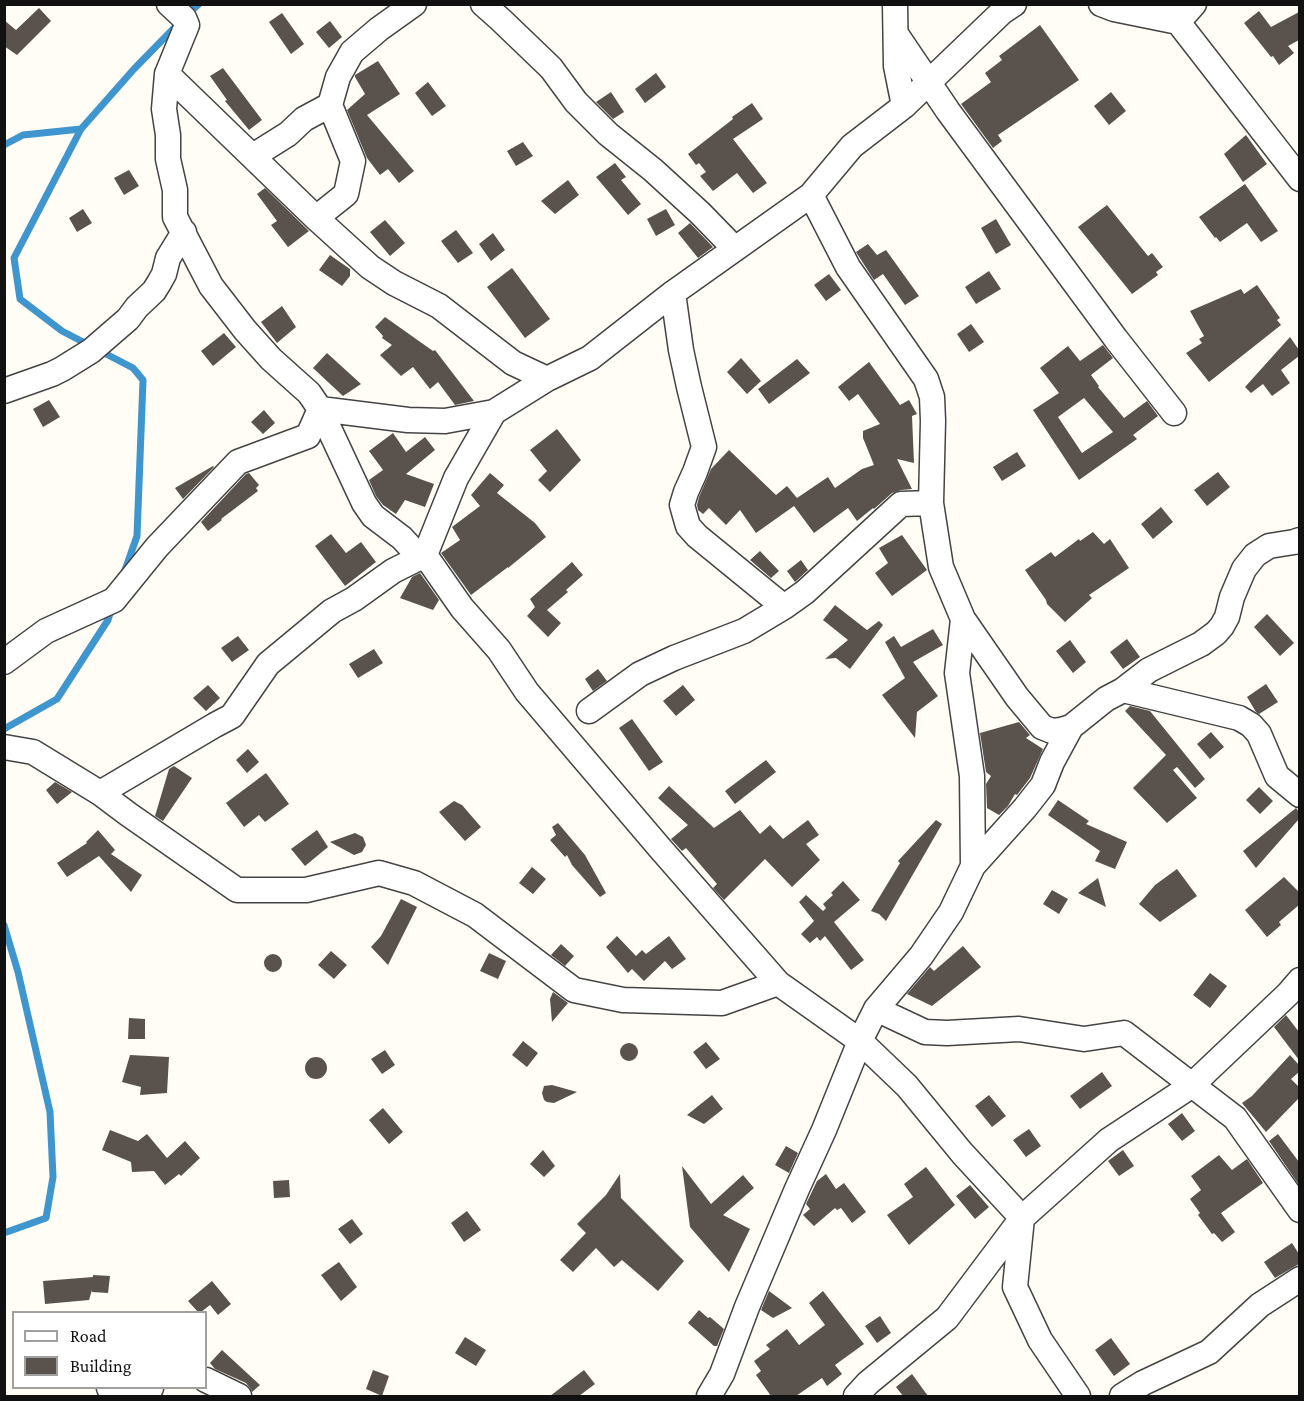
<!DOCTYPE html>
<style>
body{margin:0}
#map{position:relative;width:1304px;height:1401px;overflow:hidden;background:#fffdf5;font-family:"Crimson Pro",serif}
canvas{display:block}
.frame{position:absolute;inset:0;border:6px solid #111;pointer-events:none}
.legend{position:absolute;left:12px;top:1311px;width:195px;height:78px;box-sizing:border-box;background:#fff;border:2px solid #a0a0a0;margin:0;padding:8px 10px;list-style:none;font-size:18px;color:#111}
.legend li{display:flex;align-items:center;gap:12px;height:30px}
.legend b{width:30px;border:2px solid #a0a0a0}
</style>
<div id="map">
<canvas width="1304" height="1401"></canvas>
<div class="frame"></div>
<ul class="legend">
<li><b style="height:8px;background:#fff"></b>Road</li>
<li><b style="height:16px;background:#5a524d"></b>Building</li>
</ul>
</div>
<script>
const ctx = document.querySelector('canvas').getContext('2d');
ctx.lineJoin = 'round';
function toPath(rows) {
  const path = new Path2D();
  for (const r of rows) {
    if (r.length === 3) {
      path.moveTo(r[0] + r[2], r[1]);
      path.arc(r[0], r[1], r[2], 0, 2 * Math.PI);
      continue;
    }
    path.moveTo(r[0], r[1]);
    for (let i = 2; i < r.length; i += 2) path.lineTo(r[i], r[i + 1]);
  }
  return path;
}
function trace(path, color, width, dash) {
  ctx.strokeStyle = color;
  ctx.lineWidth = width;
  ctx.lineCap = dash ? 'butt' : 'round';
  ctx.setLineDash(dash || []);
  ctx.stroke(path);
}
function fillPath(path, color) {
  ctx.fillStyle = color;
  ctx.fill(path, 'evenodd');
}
trace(toPath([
 [187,15,199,4],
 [4,145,23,135,81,129],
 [124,573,137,536,143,380,133,368,62,331,20,299,14,258,81,129,134,69,177,25],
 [4,729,57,699,108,620,112,607],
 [4,925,18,972,50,1112,53,1177,46,1218,4,1233]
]), '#3f96cf', 7);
fillPath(toPath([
 [39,8,51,21,17,55,4,46,4,20,16,30],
 [1259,11,1271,27,1299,12,1299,40,1288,46,1294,53,1279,65,1273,56,1271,57,1244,23],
 [282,13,304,44,291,54,269,22],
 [330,21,342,37,329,48,316,32],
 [1040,25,1079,80,998,135,1002,141,993,148,961,104,991,82,985,73,1002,60,999,56],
 [378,61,400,94,367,115,414,171,399,183,388,169,380,175,367,158,347,110,365,94,355,77,355,75],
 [223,68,262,120,249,130,225,101,227,100,210,76],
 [656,73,666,87,645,103,635,89],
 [428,82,446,106,432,116,415,93],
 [611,92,624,112,613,119,596,102],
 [1111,92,1126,111,1109,125,1094,106],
 [752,103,763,119,733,139,767,183,753,193,737,173,713,191,700,176,706,172,699,163,696,165,688,154,733,119,732,117],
 [1246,135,1267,164,1243,182,1224,154],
 [523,142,533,156,516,166,507,151],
 [615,163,626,177,621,180,641,204,628,215,596,177],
 [129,170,139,186,124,195,114,178],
 [568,180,579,195,555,214,541,201],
 [1245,184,1278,231,1261,242,1247,223,1220,242,1216,237,1215,238,1199,217],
 [265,188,309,231,288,247,271,225,277,221,257,194],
 [1107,205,1148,256,1152,253,1163,267,1156,272,1158,275,1132,294,1078,227],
 [83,209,92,223,77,232,69,218],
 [666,209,675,225,656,236,647,219],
 [996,219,1011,245,996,254,981,228],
 [385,220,405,243,390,256,370,232],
 [690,223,713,247,698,258,678,233],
 [456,230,473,253,458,263,441,241],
 [493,233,505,250,491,261,479,244],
 [868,244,877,255,886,250,919,296,905,305,883,274,874,280,856,252],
 [330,255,350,269,350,276,342,286,319,270],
 [512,268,550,319,525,338,487,287],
 [989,271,1001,289,976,304,965,287],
 [829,274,841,290,826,301,814,285],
 [1257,285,1280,318,1277,320,1281,325,1209,382,1186,353,1202,343,1199,339,1204,336,1190,311,1241,289,1244,294],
 [282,306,296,327,277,343,261,322],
 [385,317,433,351,435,350,474,401,455,405,438,382,430,389,413,367,401,376,380,355,392,345,382,338,383,336,375,327],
 [971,324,984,342,969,352,957,334],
 [224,333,236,347,213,366,201,351],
 [1290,337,1299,350,1299,356,1281,370,1290,383,1272,396,1263,384,1251,393,1245,387],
 [1103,345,1113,358,1091,375,1099,386,1098,387,1124,418,1147,401,1158,416,1133,435,1137,439,1079,480,1033,410,1059,393,1040,368,1068,346,1080,361],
 [1084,398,1113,432,1082,453,1058,417],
 [327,353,361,384,343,396,313,368],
 [741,358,761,381,747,394,727,372],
 [797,359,810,373,769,404,758,389],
 [869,362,900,405,909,400,917,414,912,416,914,463,897,459,912,489,901,490,892,493,874,509,873,508,857,521,848,508,814,533,794,506,756,533,740,510,726,525,709,508,703,514,698,510,697,505,699,497,711,469,729,450,776,495,787,486,797,498,828,477,835,488,862,469,874,465,863,438,863,431,880,424,858,394,849,401,838,387],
 [49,400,60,417,43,427,33,409],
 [264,410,275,423,263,434,251,422],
 [557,429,581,460,550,492,538,480,547,471,530,450],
 [393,433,406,452,425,437,435,450,406,474,434,484,425,507,405,500,396,514,383,505,376,496,369,480,383,470,369,451],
 [1017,452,1026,466,1002,481,993,467],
 [213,466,214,467,183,499,175,488],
 [1218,472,1230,487,1207,506,1194,490],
 [249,473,259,485,256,488,258,491,221,519,222,520,208,531,201,522,246,474],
 [490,473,504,485,497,493,535,523,546,537,508,568,508,567,471,595,441,553,460,540,452,527,480,506,471,495],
 [1161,507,1173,522,1153,539,1141,524],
 [1093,532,1104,544,1110,539,1129,568,1089,595,1092,598,1065,622,1047,604,1046,600,1025,570,1051,552,1055,557,1079,539,1080,541],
 [331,534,346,553,361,542,376,562,345,586,315,546],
 [902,535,927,570,892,596,875,573,888,563,879,548],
 [760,551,779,571,771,578,750,560],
 [801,560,808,570,795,582,787,571],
 [572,562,583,575,566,590,568,592,547,610,561,623,548,637,527,616,535,607,530,599],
 [420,573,439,600,433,610,400,598,412,577],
 [835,605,867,630,879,621,883,625,850,669,836,658,825,659,848,640,823,620],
 [1267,614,1294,643,1280,656,1254,627],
 [933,629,943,645,913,662,938,696,917,712,915,738,882,695,905,678,885,642,894,636,901,647],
 [238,636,249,650,232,662,221,648],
 [1127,639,1140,657,1123,669,1110,652],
 [1070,640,1086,662,1073,673,1056,651],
 [374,649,383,663,358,678,349,664],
 [598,669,607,681,593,691,585,679],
 [1266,684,1278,702,1259,714,1256,712,1247,697],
 [208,685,220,698,206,711,193,698],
 [683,685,695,700,676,716,663,701],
 [1130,706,1150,711,1205,779,1195,788,1177,767,1173,770,1197,798,1167,823,1133,788,1166,755,1125,711],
 [632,719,663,762,649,771,619,728],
 [1019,722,1030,735,1026,738,1043,749,1030,778,1017,795,1015,794,1008,806,999,815,987,808,986,784,991,776,986,772,980,733],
 [1211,732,1224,747,1210,759,1197,744],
 [248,749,259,762,247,773,236,760],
 [766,760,776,772,735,804,725,791],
 [174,766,192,778,163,821,155,816,169,769],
 [266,773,289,804,265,822,259,815,244,827,226,803],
 [55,782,72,792,57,804,46,790],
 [669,786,714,828,740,810,760,834,770,825,783,839,808,820,819,835,806,844,820,860,792,887,765,859,724,900,713,888,717,884,686,848,682,851,671,839,688,825,658,798],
 [1259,787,1273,801,1260,814,1246,800],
 [1058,800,1089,821,1086,824,1127,842,1115,869,1095,861,1100,851,1048,815],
 [454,801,462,805,481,827,465,841,439,812],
 [1296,808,1299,812,1299,819,1256,868,1243,851],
 [936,820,942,824,886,921,879,914,871,911,900,863,898,861],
 [558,823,585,855,606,893,600,897,572,865,567,855,565,857,550,840,556,835,552,827],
 [98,830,115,850,111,854,142,875,131,892,99,856,67,877,57,863,87,843,86,842],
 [317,830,328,847,305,866,291,849],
 [355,833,363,837,366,845,362,852,354,855,330,842],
 [532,867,546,879,533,894,519,883],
 [1177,869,1197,896,1160,922,1139,904,1155,885],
 [1284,877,1299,892,1299,905,1279,922,1281,925,1267,937,1245,910],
 [1098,878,1106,907,1078,893],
 [843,881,860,900,834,922,864,960,851,970,825,936,820,941,817,937,810,943,801,934,814,921,799,902,806,895,823,911,826,908,823,904,833,895,831,893],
 [1052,890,1068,899,1059,914,1043,904],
 [401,899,417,907,388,965,371,947,381,936],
 [617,936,636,956,642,950,646,954,669,936,686,959,672,969,665,961,644,981,632,969,628,973,606,947],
 [561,944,574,956,565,966,551,955],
 [963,946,981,967,932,1006,907,994,930,967,934,971],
 [331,951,347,965,334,979,318,965],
 [489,953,506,961,498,979,480,971],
 [273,963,9],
 [1210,973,1227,986,1210,1008,1193,995],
 [553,992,568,1003,552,1022,550,999],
 [1286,1015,1299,1032,1299,1060,1274,1027],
 [129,1018,145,1019,145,1039,128,1039],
 [523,1041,538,1053,527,1067,512,1055],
 [706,1042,720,1059,706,1069,693,1052],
 [629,1052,9],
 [385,1050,395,1065,382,1074,371,1059],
 [130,1055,169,1057,167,1093,140,1095,141,1087,122,1082],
 [1290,1055,1299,1065,1299,1072,1291,1079,1299,1087,1299,1098,1266,1132,1242,1103,1252,1096],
 [316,1068,11],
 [1102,1072,1112,1086,1080,1109,1070,1096],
 [552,1085,577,1092,554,1103,547,1102,544,1100,542,1093,544,1086],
 [712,1095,723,1109,704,1124,687,1115],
 [989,1095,1006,1116,992,1127,975,1106],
 [383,1108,403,1132,389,1144,369,1120],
 [1182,1113,1195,1131,1182,1141,1168,1124],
 [1029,1129,1041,1146,1026,1157,1013,1140],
 [110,1130,138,1141,147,1134,167,1158,185,1141,200,1158,181,1176,179,1174,165,1185,154,1171,132,1172,131,1162,102,1150],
 [1278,1134,1299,1162,1299,1185,1269,1141],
 [786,1146,798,1153,789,1173,775,1165],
 [543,1150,555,1166,544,1177,530,1164],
 [1123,1150,1134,1166,1119,1176,1108,1161],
 [1219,1155,1232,1170,1247,1159,1263,1183,1221,1213,1235,1232,1222,1242,1214,1233,1212,1234,1198,1215,1200,1213,1190,1199,1201,1190,1191,1176],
 [682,1166,711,1204,743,1175,754,1188,723,1215,750,1229,729,1272,690,1227],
 [926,1167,955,1205,909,1245,887,1215,913,1197,904,1184],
 [620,1174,621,1198,684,1261,658,1291,622,1260,614,1267,596,1248,573,1272,560,1260,586,1233,577,1224,606,1195],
 [826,1174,836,1189,844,1183,866,1212,852,1223,841,1208,837,1210,835,1208,814,1226,803,1215,810,1209,806,1204,817,1181],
 [289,1180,290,1197,274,1198,273,1181],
 [970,1185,989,1207,975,1219,956,1196],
 [467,1211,481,1230,464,1242,451,1223],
 [352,1219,363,1234,350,1244,338,1229],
 [1292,1243,1299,1254,1299,1264,1275,1278,1264,1262],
 [339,1262,357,1287,341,1301,321,1275],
 [93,1275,110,1276,108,1293,92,1292,92,1290,89,1300,45,1304,43,1281,93,1277],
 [212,1281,231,1304,218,1315,210,1305,201,1312,198,1312,188,1301],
 [769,1291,792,1308,773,1318,761,1310],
 [823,1291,864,1344,835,1365,842,1374,827,1386,822,1378,796,1396,771,1396,756,1375,761,1371,754,1361,770,1349,766,1345,787,1329,799,1345,825,1325,809,1303],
 [699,1310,708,1318,710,1317,724,1329,717,1346,714,1346,688,1323],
 [880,1316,891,1333,877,1343,865,1326],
 [465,1337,486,1350,476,1366,455,1353],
 [1111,1338,1130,1364,1114,1376,1095,1350],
 [222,1350,260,1385,252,1392,250,1388,246,1383,215,1369,210,1363],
 [373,1370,389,1376,382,1396,366,1389],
 [584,1370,595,1384,579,1396,550,1396],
 [912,1374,928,1396,903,1396,896,1387]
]), '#5a524d');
const minor = toPath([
 [169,4,184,18,187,25,167,74,164,109,168,135,168,159,175,190,175,217,211,286,245,330,271,359,309,393,320,409,408,420,445,421,494,412,547,379,590,358,673,293,811,195,852,146,904,106,1002,12,1014,4],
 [483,4,501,20,551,68,576,102,608,134,653,170,700,213,735,249],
 [895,4,896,66,904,106],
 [1101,4,1114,9,1178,22,1194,4],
 [1168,4,1178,22,1300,179],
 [896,34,948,111,1116,339,1174,413],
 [167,74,316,218,370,267,394,283,439,306,513,363,547,379],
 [253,156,288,134,304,119,330,105],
 [316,218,346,194,353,161,330,105,338,77,352,52,379,29,414,4],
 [4,391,52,374,62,369,91,351,128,319,137,307,154,291,159,283,164,274,168,258,184,232],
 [320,409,364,503,373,516,402,538,413,550,425,555,462,608,499,650,527,692,659,847,778,983,860,1041,907,1086,962,1153,1022,1218,1015,1287,1040,1340,1078,1396],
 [784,607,805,592,901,504,931,503],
 [963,619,1017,697,1042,727,1052,731,1061,730,1071,727,1106,699,1123,690,1239,718,1251,725,1259,734,1277,776,1300,795],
 [4,662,46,631,114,600,157,547,238,462,308,436,320,409],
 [1123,690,1149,670,1201,644,1216,633,1222,626,1227,617,1232,597,1244,569,1255,555,1269,546,1294,542,1300,540],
 [589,711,640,674,674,658,744,631,784,607,697,536,688,526,682,505,686,492,695,472,704,447,689,387,681,350,673,293],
 [4,747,33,752,100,793,128,814,237,890,306,890,379,873,414,883,475,915,574,990,623,1000,722,1003,778,983],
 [100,793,215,725,232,716,268,664,332,611,354,599,393,571,425,555,456,478,494,412],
 [973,866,1025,808,1043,785,1052,762,1071,727],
 [876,1009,925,1032,947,1033,1019,1029,1084,1039,1124,1033,1235,1118,1300,1210],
 [206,1380,239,1396],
 [109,1388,110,1390,150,1390,151,1388],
 [709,1396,722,1374,747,1307,797,1189,824,1130,860,1041,876,1009,921,956,951,912,973,866,972,776,957,673,963,619,941,567,931,503,933,421,932,397,926,379,848,267,811,195],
 [856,1396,868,1383,947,1318,1022,1218,1109,1140,1191,1086,1288,994,1300,980],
 [1122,1396,1143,1383,1209,1352,1260,1305,1300,1279]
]);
trace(minor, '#444', 27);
trace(minor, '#fff', 24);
</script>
